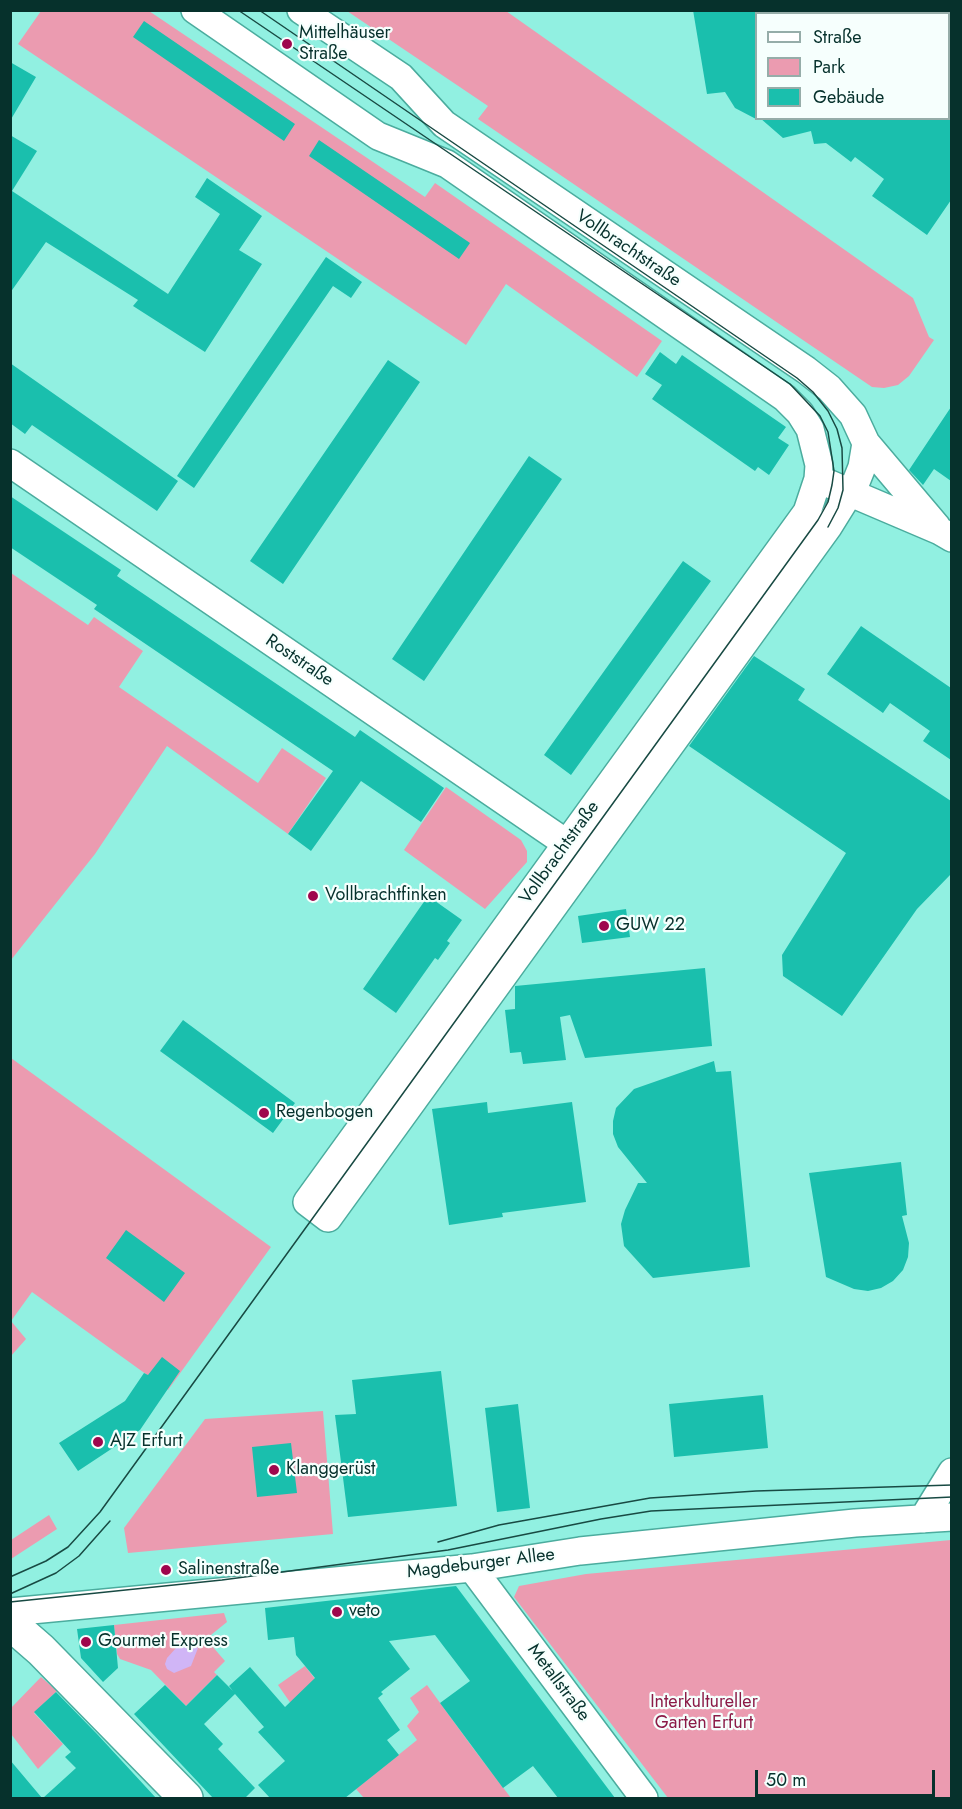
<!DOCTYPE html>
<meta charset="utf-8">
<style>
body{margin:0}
#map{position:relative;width:962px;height:1809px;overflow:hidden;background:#91f0e1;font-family:Jost,sans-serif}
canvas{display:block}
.frame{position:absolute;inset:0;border:12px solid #06312c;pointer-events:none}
.legend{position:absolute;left:755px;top:12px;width:195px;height:108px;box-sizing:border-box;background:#f6fffd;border:2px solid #96ada9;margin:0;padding:8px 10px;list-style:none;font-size:18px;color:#06312c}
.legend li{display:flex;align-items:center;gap:12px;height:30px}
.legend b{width:30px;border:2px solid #96ada9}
.scale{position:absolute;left:755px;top:1770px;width:180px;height:27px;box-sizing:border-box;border:3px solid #06312c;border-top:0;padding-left:8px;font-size:18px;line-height:21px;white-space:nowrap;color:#06312c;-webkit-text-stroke:4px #f6fffd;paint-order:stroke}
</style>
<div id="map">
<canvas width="962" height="1809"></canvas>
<div class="frame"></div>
<ul class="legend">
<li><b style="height:8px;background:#fff"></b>Straße</li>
<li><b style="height:16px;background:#eb9bb0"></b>Park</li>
<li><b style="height:16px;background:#1abfad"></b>Gebäude</li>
</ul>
<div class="scale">50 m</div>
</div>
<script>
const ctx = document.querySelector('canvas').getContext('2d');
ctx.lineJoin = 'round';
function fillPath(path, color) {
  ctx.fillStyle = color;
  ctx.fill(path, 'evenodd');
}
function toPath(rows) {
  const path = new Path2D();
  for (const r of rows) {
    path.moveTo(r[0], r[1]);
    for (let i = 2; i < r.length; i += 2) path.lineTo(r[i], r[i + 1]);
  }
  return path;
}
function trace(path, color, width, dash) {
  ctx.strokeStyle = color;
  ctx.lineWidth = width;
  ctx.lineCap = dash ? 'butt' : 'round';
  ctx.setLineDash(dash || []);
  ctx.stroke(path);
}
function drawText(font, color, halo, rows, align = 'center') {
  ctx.font = font + ' Jost,sans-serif';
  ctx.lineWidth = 4.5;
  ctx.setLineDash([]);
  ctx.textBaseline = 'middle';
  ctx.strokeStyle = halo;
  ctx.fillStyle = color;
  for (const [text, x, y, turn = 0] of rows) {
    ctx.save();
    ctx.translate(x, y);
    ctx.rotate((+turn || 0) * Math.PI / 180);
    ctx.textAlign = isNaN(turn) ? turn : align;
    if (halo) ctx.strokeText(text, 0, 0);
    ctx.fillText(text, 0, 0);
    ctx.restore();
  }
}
fillPath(toPath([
 [41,11,149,11,425,197,435,183,662,341,637,377,506,284,466,345,18,44],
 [347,11,506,11,913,298,929,337,934,340,909,376,898,385,884,388,872,387,478,119,488,106],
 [11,573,88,625,94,617,143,651,119,687,258,783,282,748,326,778,288,834,167,746,95,854,11,960],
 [446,787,521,840,527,851,527,862,485,909,404,850],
 [11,1058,271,1247,168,1390,32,1292,11,1321,26,1339,11,1356],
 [323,1411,333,1534,128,1553,124,1528,205,1419],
 [49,1515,57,1529,11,1559,11,1540],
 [951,1540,951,1798,668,1798,514,1597,519,1586,586,1574],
 [224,1613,227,1622,206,1639,225,1661,214,1672,217,1675,186,1706,151,1670,120,1659,117,1654,114,1625],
 [305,1666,340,1711,312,1734,278,1685],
 [41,1677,57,1691,34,1713,63,1744,38,1769,11,1734,11,1708],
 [427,1685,473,1748,511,1798,364,1798,356,1789,417,1740,407,1726,419,1712,410,1698]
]), '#eb9bb0');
fillPath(toPath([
 [193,1644,198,1648,191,1666,174,1673,167,1669,165,1664,167,1658,176,1648]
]), '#d0b5f6');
fillPath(toPath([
 [693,10,756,10,756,119,735,108,725,92,707,94],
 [144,21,295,124,284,141,133,37],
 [10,62,36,77,10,121],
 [760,118,951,118,951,200,927,235,872,196,884,179,855,157,851,162,826,143,814,144,811,131,783,138],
 [10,135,37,151,12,191,168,294,220,214,195,197,207,178,262,216,239,250,262,264,205,352,133,306,138,300,46,242,10,293],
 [319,140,470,243,459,259,309,156],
 [326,257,362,282,351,298,333,286,194,488,177,476],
 [660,352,676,364,682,355,786,427,778,438,789,445,769,475,758,467,755,471,652,399,662,385,645,374],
 [388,360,420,382,283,584,250,561],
 [10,363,178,481,157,511,32,425,25,434,10,423],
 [951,407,951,481,934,469,923,485,909,470],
 [529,456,562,479,424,681,392,659],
 [10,496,121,570,117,576,355,737,360,730,444,788,421,822,361,781,311,851,288,834,333,771,94,609,97,605,10,547],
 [683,561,711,581,571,775,544,755],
 [861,626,951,688,951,760,923,741,930,731,890,703,883,713,827,674],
 [754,656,805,689,798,700,951,801,951,874,917,909,842,1016,783,976,782,955,846,853,689,746],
 [428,896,462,920,447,941,450,943,438,960,435,958,396,1013,363,989],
 [626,909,630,937,582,943,578,916],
 [705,968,712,1046,585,1058,570,1015,560,1017,566,1060,523,1064,521,1052,510,1053,505,1010,515,1009,515,986],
 [183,1020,295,1103,273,1133,160,1051],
 [714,1061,716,1072,731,1071,750,1267,653,1278,624,1246,621,1224,625,1210,638,1183,647,1183,618,1147,613,1134,613,1121,616,1108,634,1089],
 [487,1102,488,1113,572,1102,586,1202,502,1213,503,1217,449,1225,432,1109],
 [901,1162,907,1215,902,1216,909,1243,908,1257,903,1270,893,1281,881,1288,868,1291,854,1289,826,1277,809,1173],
 [126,1230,185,1273,164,1302,106,1258],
 [162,1357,180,1371,140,1430,78,1471,59,1443,125,1401,144,1373,148,1375],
 [441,1371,457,1506,348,1517,335,1415,356,1414,352,1380],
 [763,1395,768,1448,674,1457,669,1404],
 [518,1404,530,1508,497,1512,485,1408],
 [291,1443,297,1493,257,1497,252,1447],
 [456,1586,615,1798,558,1798,533,1766,503,1788,440,1703,470,1681,435,1635,389,1641,410,1669,381,1692,383,1694,378,1698,400,1730,387,1740,399,1755,345,1798,270,1798,258,1785,285,1761,258,1732,264,1727,235,1694,204,1724,223,1744,218,1749,255,1788,245,1798,213,1798,134,1714,165,1685,186,1706,217,1675,233,1691,229,1686,250,1667,285,1707,315,1678,296,1655,294,1637,268,1640,265,1608],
 [114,1625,118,1668,103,1682,81,1658,77,1629],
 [56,1692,98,1735,156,1798,43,1798,76,1768,65,1757,71,1752,34,1712],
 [10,1760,42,1798,10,1798]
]), '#1abfad');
const minor = toPath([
 [195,10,378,136,447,164,785,398,800,413,810,429,819,465,818,479,940,531,952,538],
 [301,10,401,77,444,124,806,370,829,388,853,415,866,443,862,467,856,482,828,527,328,1218,307,1202,807,512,818,479],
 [866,443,937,527],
 [10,463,582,854],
 [923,1519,952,1472],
 [472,1568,644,1798],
 [10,1612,472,1568,580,1551,855,1523,952,1517]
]);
const tertiary = toPath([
 [10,1623,41,1650,186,1798]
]);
trace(minor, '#4bac9e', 30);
trace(tertiary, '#4bac9e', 36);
trace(minor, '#fff', 27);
trace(tertiary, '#fff', 33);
trace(toPath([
 [259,10,797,378,813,392,828,411,837,429,842,448,843,490,838,508,828,527],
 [438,1542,499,1525,650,1498,756,1491,952,1485],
 [10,1577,46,1561,68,1547,100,1512,818,520,828,502,832,485,834,471,828,432,820,416,790,384,238,10],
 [10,1594,56,1573,79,1556,110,1521],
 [10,1602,222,1580,448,1550,601,1519,651,1511,952,1497]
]), '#184a43', 1.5);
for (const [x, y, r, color] of [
 [287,44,6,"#9f064d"],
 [313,896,6,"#9f064d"],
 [604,926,6,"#9f064d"],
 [264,1113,6,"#9f064d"],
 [98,1442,6,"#9f064d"],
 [274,1470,6,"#9f064d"],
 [166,1570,6,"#9f064d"],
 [337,1612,6,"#9f064d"],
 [86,1642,6,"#9f064d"]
]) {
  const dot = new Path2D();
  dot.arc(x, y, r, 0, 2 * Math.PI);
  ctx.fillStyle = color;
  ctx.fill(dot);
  trace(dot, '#f6fffd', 2);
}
drawText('18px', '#06312c', '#f6fffd', [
 ["Mittelhäuser",299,34],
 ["Straße",299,55],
 ["Vollbrachtfinken",325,896],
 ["GUW 22",616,926],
 ["Regenbogen",276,1113],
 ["AJZ Erfurt",110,1442],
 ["Klanggerüst",286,1470],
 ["Salinenstraße",178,1570],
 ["veto",349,1612],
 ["Gourmet Express",98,1642]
], 'left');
drawText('18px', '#06312c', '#f6fffd', [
 ["Vollbrachtstraße",628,249,34],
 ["Roststraße",299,661,34],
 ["Vollbrachtstraße",560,853,-54],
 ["Magdeburger Allee",481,1564,-7],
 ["Metallstraße",558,1683,53]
]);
drawText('18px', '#8b1b47', '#f6fffd', [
 ["Interkultureller",704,1703],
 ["Garten Erfurt",704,1724]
]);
</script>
